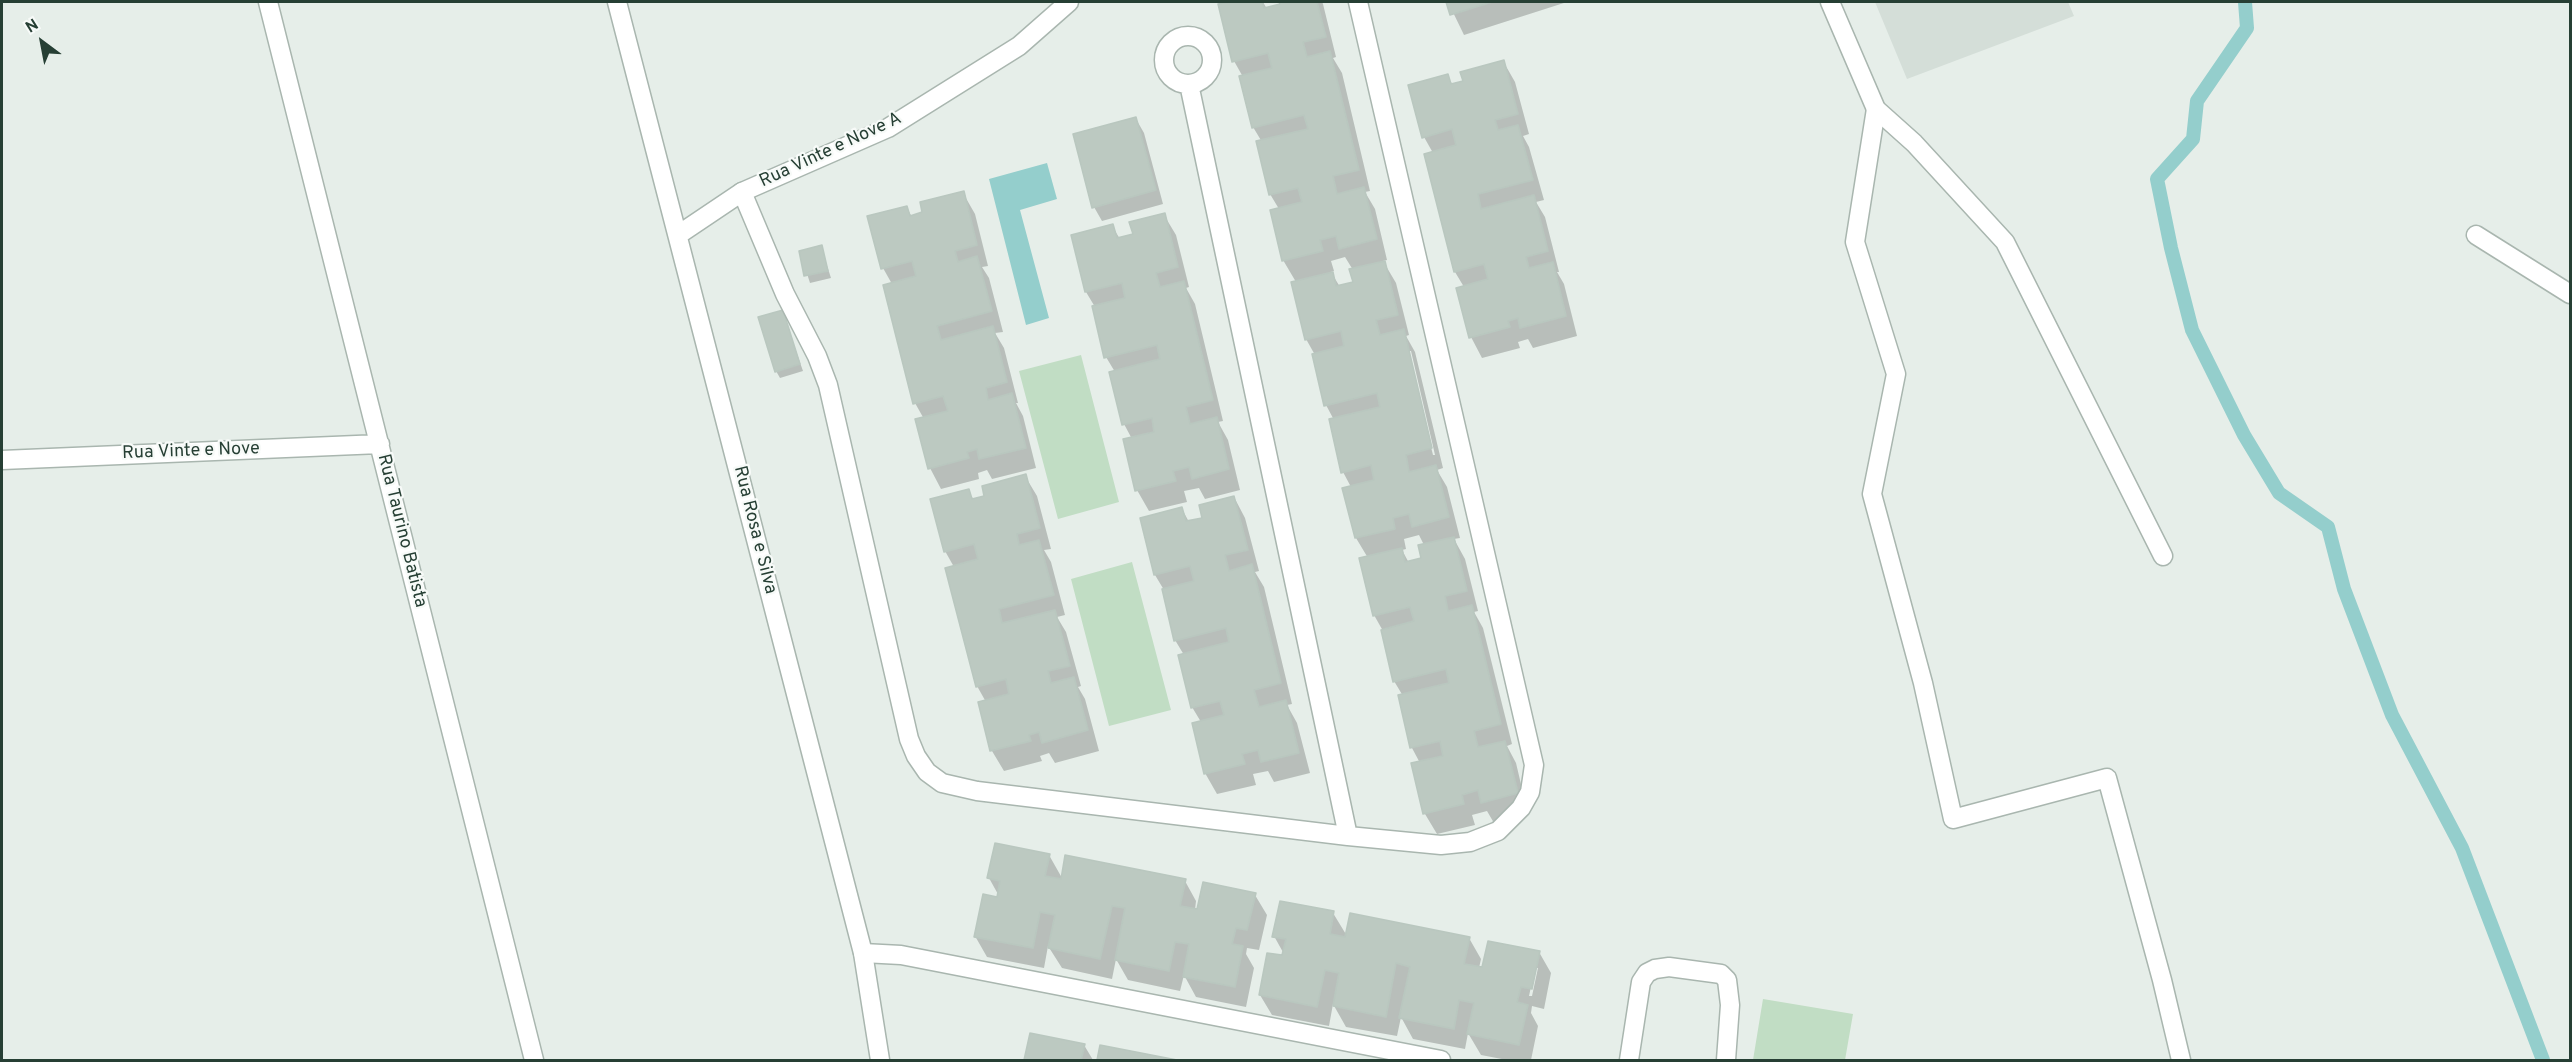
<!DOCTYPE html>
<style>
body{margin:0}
#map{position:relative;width:2572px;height:1062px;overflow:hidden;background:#e6eee9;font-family:Overpass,sans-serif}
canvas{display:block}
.frame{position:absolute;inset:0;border:3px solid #263f34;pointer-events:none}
.north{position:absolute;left:12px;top:12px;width:60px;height:60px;-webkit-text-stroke:4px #f7faf8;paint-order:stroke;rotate:328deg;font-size:16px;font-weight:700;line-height:24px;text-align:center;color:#263f34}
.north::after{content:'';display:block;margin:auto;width:21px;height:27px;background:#263f34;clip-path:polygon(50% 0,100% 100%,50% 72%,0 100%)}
</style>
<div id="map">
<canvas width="2572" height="1062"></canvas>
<div class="frame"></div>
<div class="north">N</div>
</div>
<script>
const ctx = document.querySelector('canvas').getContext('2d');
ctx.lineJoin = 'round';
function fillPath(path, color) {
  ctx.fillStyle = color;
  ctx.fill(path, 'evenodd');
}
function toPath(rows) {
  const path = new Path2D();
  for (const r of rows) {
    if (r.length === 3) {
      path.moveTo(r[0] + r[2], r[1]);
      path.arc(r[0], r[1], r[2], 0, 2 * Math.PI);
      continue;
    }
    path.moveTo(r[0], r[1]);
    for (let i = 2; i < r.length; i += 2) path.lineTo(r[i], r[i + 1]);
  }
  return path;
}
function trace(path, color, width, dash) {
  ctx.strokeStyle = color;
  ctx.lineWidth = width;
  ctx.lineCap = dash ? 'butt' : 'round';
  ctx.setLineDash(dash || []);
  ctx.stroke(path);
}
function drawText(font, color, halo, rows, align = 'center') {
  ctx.font = font + ' Overpass,sans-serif';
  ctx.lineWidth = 4.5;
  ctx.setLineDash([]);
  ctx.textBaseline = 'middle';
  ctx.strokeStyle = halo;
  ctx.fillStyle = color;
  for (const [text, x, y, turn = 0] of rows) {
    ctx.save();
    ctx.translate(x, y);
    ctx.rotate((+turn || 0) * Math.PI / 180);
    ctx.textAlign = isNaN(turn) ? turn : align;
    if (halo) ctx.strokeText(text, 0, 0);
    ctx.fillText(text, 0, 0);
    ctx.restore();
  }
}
fillPath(toPath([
 [1875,2,2068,2,2074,16,1907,79]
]), '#d4ded8');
fillPath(toPath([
 [1081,355,1119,502,1058,519,1019,371],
 [1132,562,1171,710,1109,726,1071,579],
 [1763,999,1853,1014,1845,1060,1753,1060]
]), '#c1ddc4');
fillPath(toPath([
 [1047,163,1057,199,1020,210,1049,318,1026,325,989,179]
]), '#94cecc');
fillPath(toPath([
 [1236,2,1263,2,1267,9,1282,5,1281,2,1322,2,1323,4,1336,57,1333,58,1342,73,1370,191,1365,192,1375,209,1387,260,1383,261,1396,283,1409,335,1406,336,1415,352,1443,468,1437,470,1447,487,1460,538,1454,539,1465,559,1478,611,1474,612,1483,628,1512,744,1507,746,1516,763,1528,814,1494,823,1487,811,1472,815,1475,825,1437,834,1425,814,1413,765,1420,763,1412,748,1400,696,1403,696,1394,681,1383,631,1374,615,1368,558,1356,538,1344,489,1351,487,1343,472,1334,420,1326,405,1315,355,1306,339,1296,282,1283,260,1279,209,1270,194,1262,142,1253,127,1243,77,1234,61,1220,5],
 [1345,257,1353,270,1355,283,1340,287,1331,272,1334,271,1331,261],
 [1407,351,1411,351,1435,455,1433,455],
 [1419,535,1424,545,1423,559,1409,563,1402,550,1406,549,1404,539],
 [1448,2,1567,2,1464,35],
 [1503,61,1515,82,1529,134,1523,136,1529,147,1544,200,1536,202,1545,217,1559,272,1557,272,1564,284,1577,336,1533,348,1528,339,1518,342,1520,348,1482,358,1471,337,1464,287,1455,272,1433,153,1424,137,1447,76,1453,85,1465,82],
 [1136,119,1144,133,1163,204,1102,221,1094,207],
 [963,193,975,214,988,266,982,267,989,278,1003,332,995,333,1004,348,1018,403,1016,403,1023,416,1036,468,992,479,987,470,978,473,979,479,941,489,930,468,924,419,915,403,892,284,883,268,907,208,912,217,924,213],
 [1164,215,1176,235,1189,287,1186,288,1195,304,1223,421,1218,422,1228,440,1240,490,1205,499,1199,488,1184,491,1187,502,1149,511,1137,490,1132,439,1124,424,1115,372,1106,357,1095,307,1086,292,1073,236,1112,226,1120,239,1135,235],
 [821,247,831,278,810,283,800,252],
 [782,311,803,371,780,378,776,371],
 [1025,476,1037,496,1051,549,1044,550,1051,562,1065,615,1057,617,1066,632,1081,686,1078,687,1085,699,1099,751,1055,763,1049,753,1040,756,1042,761,1004,771,992,751,980,703,986,702,977,686,954,567,945,551,968,491,974,500,986,497],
 [1234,497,1245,518,1259,571,1255,572,1264,587,1292,704,1287,705,1297,723,1310,773,1274,782,1268,771,1253,774,1256,785,1217,794,1205,773,1201,722,1192,707,1184,655,1175,640,1164,590,1155,575,1142,519,1182,509,1189,522,1204,519],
 [1049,855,1062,878,1185,881,1196,901,1195,910,1255,895,1267,915,1259,950,1247,948,1246,954,1254,968,1246,1007,1196,997,1184,975,1180,991,1128,980,1116,959,1112,979,1062,968,1048,946,1044,968,987,957,975,936,998,899,999,896,989,878],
 [1333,913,1347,936,1469,938,1481,959,1479,968,1539,952,1551,973,1544,1009,1532,1006,1531,1013,1538,1026,1531,1060,1507,1060,1481,1055,1468,1033,1465,1049,1413,1039,1401,1017,1397,1036,1346,1027,1333,1004,1329,1026,1272,1015,1260,995,1283,957,1284,954,1274,936],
 [1535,968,1538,968,1532,996,1529,996],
 [1031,1035,1084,1045,1093,1060,1026,1060],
 [1101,1047,1169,1060,1099,1060]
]), '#0003');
trace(toPath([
 [2245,2,2247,28,2197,101,2193,139,2157,179,2171,248,2192,330,2244,435,2279,493,2328,527,2344,589,2392,715,2462,848,2543,1060]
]), '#94cecc', 14);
const building = toPath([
 [1229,2,1262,2,1264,8,1280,4,1279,2,1317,2,1326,37,1303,42,1307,57,1330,51,1359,170,1333,176,1337,194,1364,187,1377,239,1339,249,1336,236,1320,240,1323,251,1282,261,1270,210,1302,202,1298,188,1269,195,1256,141,1308,129,1304,115,1252,128,1239,76,1272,68,1268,53,1232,62,1218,4,1229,2],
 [1446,2,1492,2,1450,15,1446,2],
 [1504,60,1518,114,1495,120,1498,130,1518,125,1533,180,1478,194,1481,209,1534,195,1548,251,1526,257,1529,268,1553,262,1566,316,1520,328,1518,318,1508,321,1510,327,1469,338,1456,288,1488,279,1484,264,1454,272,1424,154,1456,145,1452,129,1422,138,1408,85,1448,74,1451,84,1463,81,1460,72,1504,60],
 [1136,117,1156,190,1092,208,1073,134,1136,117],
 [964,191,977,245,955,251,958,262,977,256,992,311,937,326,941,340,993,326,1007,382,986,388,988,400,1012,393,1026,448,979,459,977,449,967,452,969,458,928,469,915,419,948,411,943,396,913,404,883,285,916,276,912,261,881,269,867,216,907,206,910,216,922,212,920,202,964,191],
 [1165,213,1178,267,1156,273,1160,287,1184,281,1213,400,1186,407,1190,424,1217,417,1229,469,1192,479,1189,467,1173,471,1176,481,1135,491,1123,439,1154,432,1152,418,1122,425,1109,372,1160,359,1157,345,1104,358,1092,306,1125,298,1122,283,1085,292,1071,235,1113,224,1117,238,1133,234,1129,222,1165,213],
 [822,245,828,271,804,276,799,251,822,245],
 [1385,261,1398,315,1376,320,1380,335,1404,329,1432,448,1406,455,1409,472,1436,465,1449,517,1412,527,1409,514,1393,518,1395,529,1355,538,1342,488,1374,480,1371,465,1341,473,1329,419,1380,407,1377,393,1324,406,1312,354,1344,346,1341,331,1305,340,1291,282,1333,272,1336,286,1353,282,1349,269,1385,261],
 [783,310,800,364,775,372,758,317,783,310],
 [1026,474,1040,528,1017,534,1019,545,1039,540,1054,595,999,609,1002,623,1055,610,1070,666,1048,671,1051,683,1074,677,1088,730,1042,743,1039,732,1029,735,1031,741,990,751,978,702,1009,694,1006,679,976,687,945,568,978,559,974,544,944,552,930,499,969,489,972,499,984,496,982,486,1026,474],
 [1234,496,1248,550,1225,555,1229,571,1252,564,1281,683,1254,690,1259,707,1286,700,1299,753,1261,762,1258,750,1242,754,1245,764,1204,774,1192,723,1224,715,1220,701,1191,708,1178,655,1229,642,1226,628,1174,641,1162,589,1194,581,1190,566,1154,575,1140,518,1182,507,1186,521,1202,518,1199,505,1234,496],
 [1454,537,1467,591,1445,596,1448,611,1472,605,1501,724,1474,731,1478,747,1505,741,1518,793,1481,803,1478,790,1462,795,1464,804,1423,814,1411,763,1443,756,1440,741,1410,748,1398,695,1449,683,1446,669,1393,682,1381,630,1414,621,1410,607,1373,616,1359,558,1402,548,1405,562,1421,558,1418,545,1454,537],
 [995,843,1050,854,1045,876,1061,879,1065,855,1186,879,1180,906,1197,909,1203,882,1256,893,1247,930,1236,928,1232,944,1243,946,1235,987,1183,977,1189,944,1175,942,1169,971,1115,960,1125,908,1112,906,1100,959,1048,948,1055,915,1040,912,1033,948,974,937,983,894,997,897,1000,881,987,878,995,843],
 [1280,901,1334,911,1330,934,1345,937,1350,913,1470,937,1464,964,1482,967,1488,941,1540,951,1532,989,1521,987,1517,1002,1528,1005,1519,1045,1467,1034,1474,1003,1459,1000,1454,1029,1399,1018,1410,967,1396,963,1386,1017,1333,1006,1339,973,1325,970,1317,1007,1259,995,1267,953,1282,955,1286,939,1272,937,1280,901],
 [1030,1033,1085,1044,1081,1060,1024,1060,1030,1033],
 [1100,1045,1177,1060,1097,1060,1100,1045]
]);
fillPath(building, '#bcc9c1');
trace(building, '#b9c7bf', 1.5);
const service = toPath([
 [1830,2,1876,109,1914,143,2005,242,2163,556],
 [1188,60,24],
 [1189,84,1348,836],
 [742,192,785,294,817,356,828,385,909,739,916,756,927,772,942,783,977,791,1348,836,1441,845,1470,842,1498,831,1521,808,1530,792,1534,765,1358,2],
 [863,953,901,955,1441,1060],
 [1629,1060,1641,982,1647,973,1655,969,1669,967,1721,974,1727,980,1730,1005,1726,1060]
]);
const minor = toPath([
 [268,2,534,1060],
 [617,2,863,953,880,1060],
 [1876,109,1855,242,1896,374,1872,494,1923,683,1953,819,2107,778,2162,980,2181,1060],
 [678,235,742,192,888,128,1019,46,1069,2],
 [2476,235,2570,294],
 [2,460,380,444]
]);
trace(service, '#a9b6af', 21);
trace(minor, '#a9b6af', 21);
trace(service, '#fff', 18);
trace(minor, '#fff', 18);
drawText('18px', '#263f34', '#f7faf8', [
 ["Rua Vinte e Nove A",831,151,-25],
 ["Rua Vinte e Nove",191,452,-2],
 ["Rua Rosa e Silva",754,530,76],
 ["Rua Taurino Batista",401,531,76]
]);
</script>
